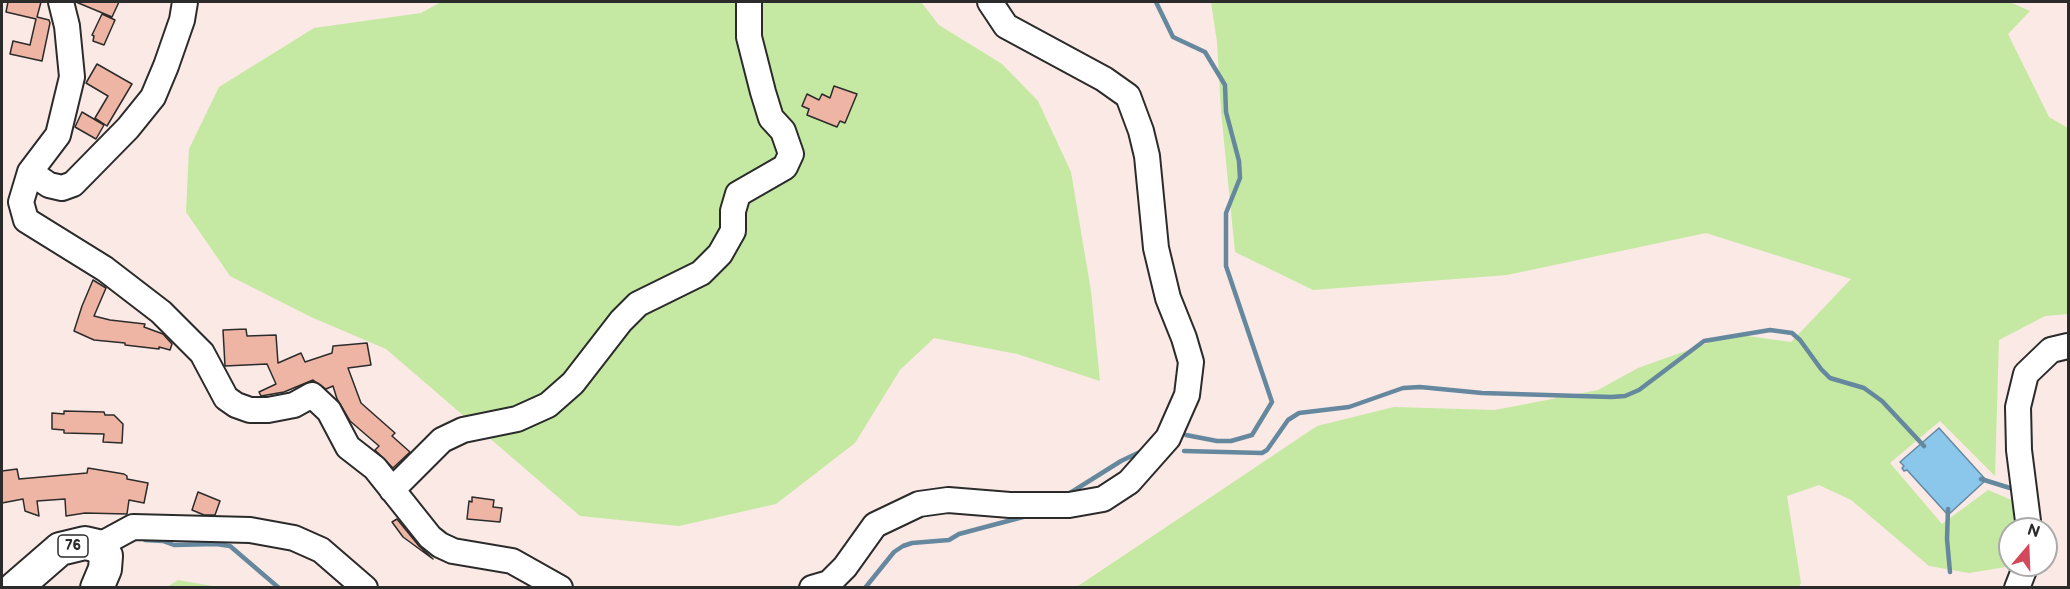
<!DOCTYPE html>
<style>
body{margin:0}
#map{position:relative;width:2070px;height:589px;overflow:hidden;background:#fae9e4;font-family:"Balsamiq Sans",sans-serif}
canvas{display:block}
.frame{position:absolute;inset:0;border:3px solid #2b2b2b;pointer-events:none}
.north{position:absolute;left:1998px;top:517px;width:60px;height:60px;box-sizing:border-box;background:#fff;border:2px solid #aaa;border-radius:50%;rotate:19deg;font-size:16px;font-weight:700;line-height:24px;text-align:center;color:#2b2b2b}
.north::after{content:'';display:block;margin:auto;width:21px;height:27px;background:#d1495b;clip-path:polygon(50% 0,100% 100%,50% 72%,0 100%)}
</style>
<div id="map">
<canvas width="2070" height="589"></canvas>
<div class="frame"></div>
<div class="north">N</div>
</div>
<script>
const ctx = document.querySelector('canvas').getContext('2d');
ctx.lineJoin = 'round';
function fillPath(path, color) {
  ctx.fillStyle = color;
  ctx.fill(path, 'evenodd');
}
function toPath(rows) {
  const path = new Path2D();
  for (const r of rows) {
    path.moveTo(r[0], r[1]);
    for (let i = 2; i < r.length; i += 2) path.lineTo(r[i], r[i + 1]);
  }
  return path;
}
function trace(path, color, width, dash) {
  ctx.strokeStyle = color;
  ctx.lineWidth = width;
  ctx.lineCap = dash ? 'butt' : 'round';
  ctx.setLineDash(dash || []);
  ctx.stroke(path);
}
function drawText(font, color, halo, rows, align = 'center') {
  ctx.font = font + ' "Balsamiq Sans",sans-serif';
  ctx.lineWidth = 5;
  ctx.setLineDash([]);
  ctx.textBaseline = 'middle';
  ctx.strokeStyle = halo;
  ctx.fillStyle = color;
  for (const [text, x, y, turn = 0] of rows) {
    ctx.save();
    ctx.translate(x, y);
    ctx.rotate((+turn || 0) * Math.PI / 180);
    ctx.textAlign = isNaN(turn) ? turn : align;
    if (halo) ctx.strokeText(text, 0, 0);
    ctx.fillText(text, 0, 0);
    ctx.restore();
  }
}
fillPath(toPath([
 [441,2,921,2,939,25,1002,64,1038,101,1071,172,1091,291,1100,381,1017,354,934,338,900,370,855,443,776,504,679,526,580,516,386,349,311,317,230,276,186,212,189,149,219,87,314,28,421,13],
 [1211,2,2010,2,2030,11,2008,34,2049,117,2068,128,2068,314,2045,316,1999,340,1995,476,1940,421,1890,463,1942,524,1988,490,2014,501,2013,529,2010,529,2010,565,2012,566,1969,573,1929,566,1851,500,1819,485,1787,496,1801,583,1799,587,1075,588,1317,426,1394,407,1495,410,1598,390,1638,368,1733,334,1791,342,1851,279,1706,233,1507,275,1313,290,1235,252,1221,111,1217,42],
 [178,580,218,587,167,587]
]), '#c5e9a2');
const water = toPath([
 [1939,428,1986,480,1948,515,1907,470,1904,471,1902,468,1904,466,1900,462,1939,428]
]);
fillPath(water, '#8bc6eb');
trace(water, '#65889e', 1.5);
trace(toPath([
 [1156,2,1173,37,1205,52,1225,85,1226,112,1239,161,1240,178,1226,213,1226,266,1272,402,1252,435,1231,441,1217,441,1186,435],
 [1184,451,1262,453,1267,450,1288,420,1299,413,1349,407,1403,388,1420,387,1482,393,1611,397,1625,396,1639,390,1704,341,1770,330,1792,333,1800,340,1821,369,1830,378,1864,388,1882,401,1924,446],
 [1981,479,2010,488],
 [1070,493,1121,461,1142,451],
 [1948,509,1947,539,1950,572],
 [145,540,163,541,174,545,216,544,230,546,279,588],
 [865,588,894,552,903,546,912,543,949,540,959,534,1023,517]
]), '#65889e', 4.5);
const building = toPath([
 [8,2,41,2,37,17,49,20,50,23,42,61,10,54,13,41,30,45,36,19,6,12,8,2],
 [76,2,119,2,112,17,76,2],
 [102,14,115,20,104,45,93,41,94,36,92,35,102,14],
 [97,64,132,84,107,126,95,118,108,96,86,83,97,64],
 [834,86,857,94,845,123,840,121,837,127,807,115,809,109,802,106,807,94,819,100,822,94,830,98,834,86],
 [82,112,104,125,96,139,75,127,82,112],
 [93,280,106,288,94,316,110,320,145,324,144,327,163,334,172,344,170,350,159,347,159,349,125,345,125,343,94,340,74,331,82,306,93,280],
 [246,329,247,336,276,335,278,363,301,353,305,362,332,353,333,346,367,343,371,365,348,368,361,403,395,433,392,436,410,452,393,468,375,450,379,446,350,421,337,399,333,386,326,389,313,380,284,392,261,396,259,392,276,384,267,364,225,366,223,330,246,329],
 [64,411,104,412,105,415,114,415,123,424,122,443,103,442,104,434,64,433,64,430,52,429,52,413,64,414,64,411],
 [88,468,124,474,127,476,127,479,148,483,144,503,129,500,127,514,85,513,66,516,65,499,37,501,39,516,25,511,23,499,2,503,2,471,17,469,19,479,87,473,88,468],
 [198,492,220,501,215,515,204,515,192,510,198,492],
 [472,497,494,500,493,507,502,508,500,522,467,519,469,501,472,502,472,497],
 [397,519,419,546,433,559,403,537,392,522,397,519]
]);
fillPath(building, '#eeb5a5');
trace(building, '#2b2b2b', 1.5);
const minor = toPath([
 [61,2,67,26,72,77,58,135,30,172,21,202,26,220,105,269,161,312,202,353,226,398,236,405,250,410,268,410,294,405,312,395,329,411,348,447,375,468,430,537,440,545,453,551,512,561,560,588],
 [30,172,49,185,62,188,73,184,128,128,153,97,166,66,182,20,185,2],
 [392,490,442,440,463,430,517,419,548,405,573,383,621,321,638,304,701,273,720,254,733,231,733,211,738,194,785,167,791,154,783,131,771,118,763,92,749,37,749,2],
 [2029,529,2019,450,2018,407,2026,374,2051,350,2068,346],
 [98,546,133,527,250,530,294,538,321,550,365,588],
 [812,588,829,583,845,567,875,525,919,504,948,500,1010,505,1069,505,1103,499,1129,482,1168,438,1187,395,1191,362,1184,338,1168,298,1156,248,1147,156,1141,131,1128,96,1104,79,1006,26,990,2],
 [2017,588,2026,565]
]);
const major = toPath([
 [15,588,60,549,85,543,98,546,106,556,105,569,97,588]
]);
trace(minor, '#2b2b2b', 28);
trace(major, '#2b2b2b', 36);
trace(minor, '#fff', 24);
trace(major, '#fff', 32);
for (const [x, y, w] of [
 [73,546,30]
]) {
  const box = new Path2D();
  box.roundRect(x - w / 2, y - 11, w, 22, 4.5);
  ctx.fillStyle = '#fff';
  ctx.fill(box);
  trace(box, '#2b2b2b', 1.5);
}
drawText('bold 14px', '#2b2b2b', null, [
 ["76",73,546]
]);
</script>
